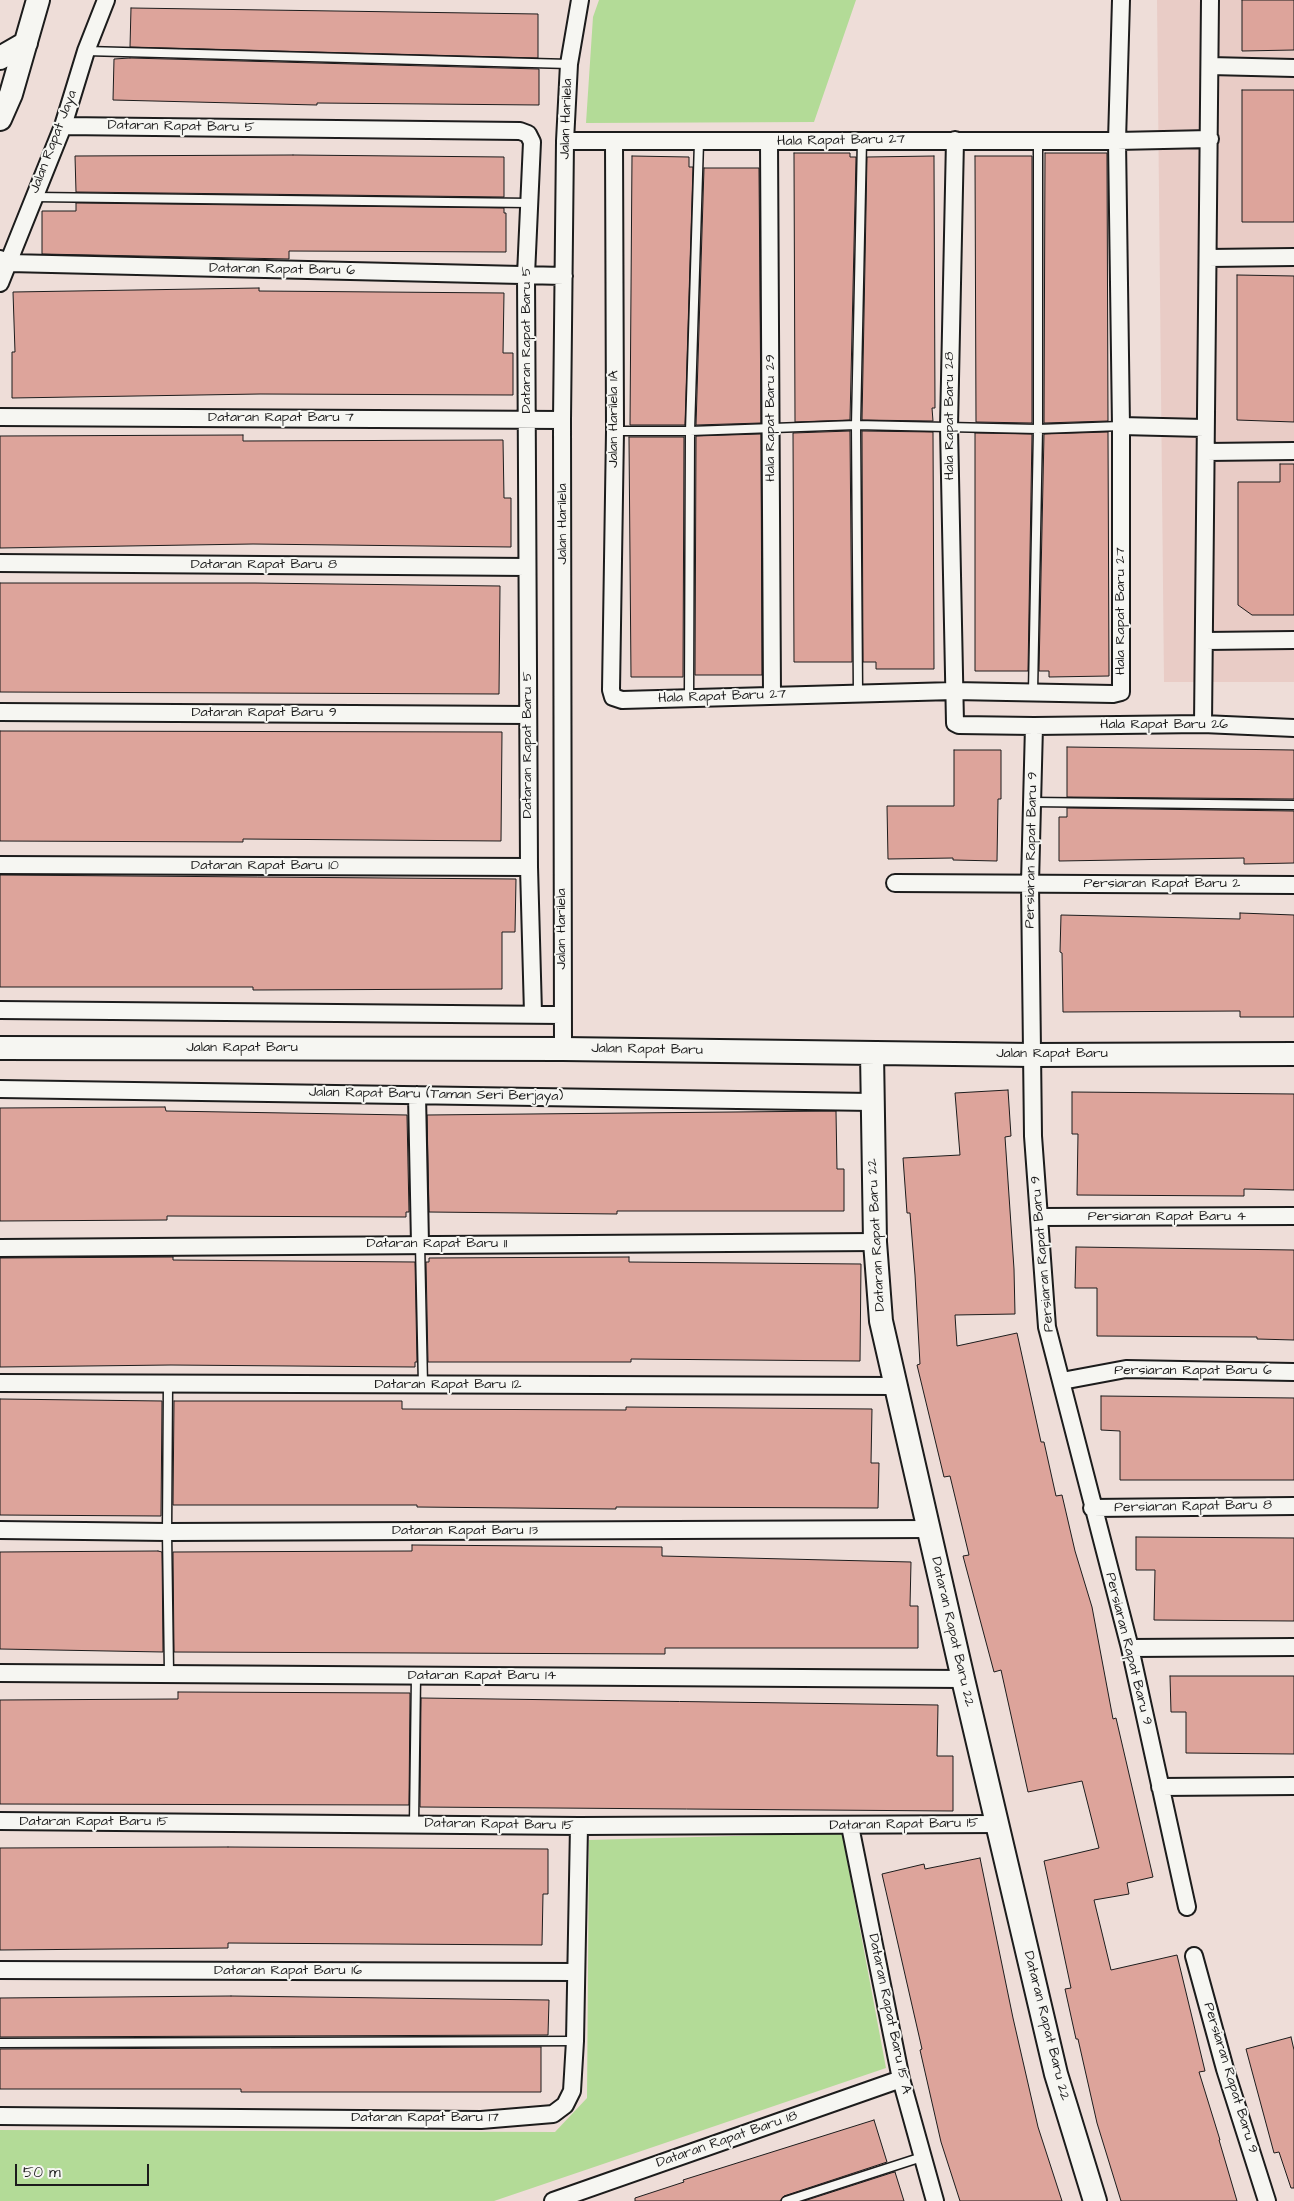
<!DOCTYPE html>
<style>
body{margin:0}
#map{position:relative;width:1294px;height:2201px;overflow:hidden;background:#eeddd8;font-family:"Architects Daughter",sans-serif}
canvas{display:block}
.scale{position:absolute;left:15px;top:2164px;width:134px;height:22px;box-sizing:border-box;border:2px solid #1c1c1c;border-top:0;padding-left:6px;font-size:15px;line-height:18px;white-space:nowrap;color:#1c1c1c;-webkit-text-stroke:4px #f6f6f2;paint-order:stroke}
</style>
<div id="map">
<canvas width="1294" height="2201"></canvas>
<div class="scale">50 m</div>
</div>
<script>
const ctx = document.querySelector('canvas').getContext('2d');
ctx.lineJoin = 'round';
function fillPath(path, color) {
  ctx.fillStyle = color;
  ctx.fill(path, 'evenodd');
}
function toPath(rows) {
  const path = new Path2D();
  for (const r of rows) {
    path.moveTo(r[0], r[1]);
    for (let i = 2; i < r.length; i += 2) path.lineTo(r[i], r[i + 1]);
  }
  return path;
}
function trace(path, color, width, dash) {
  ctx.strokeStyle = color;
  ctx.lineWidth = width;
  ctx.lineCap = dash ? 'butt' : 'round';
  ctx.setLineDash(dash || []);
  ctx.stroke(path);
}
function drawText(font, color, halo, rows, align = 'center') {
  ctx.font = font + ' "Architects Daughter",sans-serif';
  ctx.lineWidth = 4;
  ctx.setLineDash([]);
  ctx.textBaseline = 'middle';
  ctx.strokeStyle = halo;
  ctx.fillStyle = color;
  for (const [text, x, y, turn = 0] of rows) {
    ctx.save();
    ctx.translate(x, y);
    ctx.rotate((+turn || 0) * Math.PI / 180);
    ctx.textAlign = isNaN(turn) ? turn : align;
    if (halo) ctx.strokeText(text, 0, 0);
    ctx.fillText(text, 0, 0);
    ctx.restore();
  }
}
fillPath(toPath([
 [1157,0,1294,0,1294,682,1164,682]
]), '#e9ccc6');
fillPath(toPath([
 [599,0,856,0,814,122,586,123,593,17],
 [842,1833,886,2068,494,2201,0,2201,0,2130,555,2132,587,2098,589,1840]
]), '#b3db97');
const building = toPath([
 [1242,0,1294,0,1294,50,1242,51,1242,0],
 [131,8,538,14,538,58,130,47,131,8],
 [130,58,539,69,539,105,317,103,317,105,113,100,114,59,130,58],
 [1242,90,1294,90,1294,222,1242,222,1242,90],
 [794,153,850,153,850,157,856,157,850,420,795,422,794,153],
 [1045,153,1107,153,1108,421,1044,423,1045,153],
 [293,155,504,157,504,197,76,192,75,156,293,155],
 [632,156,689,157,689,167,693,167,685,425,630,425,632,156],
 [934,156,935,408,932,408,933,421,862,420,867,157,934,156],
 [975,156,1032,156,1032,423,976,422,975,156],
 [704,168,759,168,761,423,696,425,704,168],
 [76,203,504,208,504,213,506,213,506,252,289,251,289,259,42,254,42,211,76,211,76,203],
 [1237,275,1294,276,1294,422,1237,420,1237,275],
 [259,288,259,291,504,293,503,353,513,353,513,395,260,394,12,398,12,352,15,352,13,292,259,288],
 [850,431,852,662,794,662,793,433,850,431],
 [862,431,933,432,934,669,876,669,876,662,863,662,862,431],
 [1108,432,1109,676,1049,677,1049,671,1039,671,1044,434,1108,432],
 [975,433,1032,434,1028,671,975,671,975,433],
 [761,434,762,675,695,675,696,436,761,434],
 [243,435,243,441,503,440,504,498,511,498,511,547,253,544,0,548,0,436,243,435],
 [629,437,684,437,683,677,631,677,629,437],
 [1280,464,1294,464,1294,615,1252,615,1238,605,1238,482,1280,482,1280,464],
 [0,583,255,583,500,586,499,694,0,692,0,583],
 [0,731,502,732,501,841,243,839,243,842,0,841,0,731],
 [1067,747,1294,750,1294,799,1067,797,1067,747],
 [954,750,1001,750,1001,799,998,799,997,861,953,860,953,858,888,859,887,806,954,806,954,750],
 [1067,808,1294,811,1294,863,1244,864,1244,858,1059,861,1059,817,1067,817,1067,808],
 [0,875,516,879,515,932,502,932,502,989,253,990,253,987,0,987,0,875],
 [1240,913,1294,915,1294,1017,1240,1017,1240,1011,1063,1012,1062,953,1060,952,1061,915,1240,919,1240,913],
 [1008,1090,1011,1136,1005,1137,1014,1269,1015,1314,955,1315,957,1346,1017,1333,1041,1442,1044,1442,1056,1496,1062,1495,1075,1551,1092,1607,1113,1719,1116,1718,1153,1877,1127,1883,1129,1894,1094,1900,1111,1970,1177,1955,1205,2071,1199,2072,1220,2140,1219,2140,1237,2201,1121,2201,1097,2123,1078,2039,1076,2039,1065,1989,1071,1988,1044,1861,1099,1848,1082,1781,1028,1792,1001,1670,994,1672,963,1556,969,1555,950,1476,944,1477,917,1365,920,1364,915,1275,910,1213,907,1213,903,1158,960,1155,955,1093,1008,1090],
 [1072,1092,1294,1094,1294,1190,1244,1189,1244,1196,1077,1195,1078,1134,1072,1134,1072,1092],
 [165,1107,166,1111,407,1115,409,1212,406,1212,406,1217,167,1216,167,1220,0,1221,0,1108,165,1107],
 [836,1111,837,1169,844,1169,844,1211,617,1211,617,1214,429,1212,427,1115,836,1111],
 [1076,1247,1294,1250,1294,1340,1257,1339,1257,1337,1097,1336,1097,1288,1075,1288,1076,1247],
 [173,1257,173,1260,415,1262,417,1362,415,1362,415,1367,171,1365,0,1367,0,1258,173,1257],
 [629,1257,629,1262,861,1264,860,1361,631,1359,631,1362,428,1362,426,1262,429,1262,429,1258,629,1257],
 [1101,1396,1294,1398,1294,1480,1120,1480,1120,1431,1101,1430,1101,1396],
 [0,1399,162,1401,161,1516,0,1515,0,1399],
 [174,1401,402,1401,402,1409,626,1410,626,1407,872,1409,871,1463,879,1463,878,1508,616,1507,616,1509,417,1507,417,1505,173,1505,174,1401],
 [1136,1537,1294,1538,1294,1621,1154,1620,1155,1570,1136,1570,1136,1537],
 [412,1545,662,1547,662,1556,911,1562,910,1606,918,1606,918,1648,665,1648,665,1654,174,1652,173,1552,412,1551,412,1545],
 [158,1551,162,1552,163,1652,0,1649,0,1552,158,1551],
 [1170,1676,1294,1676,1294,1754,1186,1753,1186,1712,1171,1712,1170,1676],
 [178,1692,410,1693,409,1805,0,1804,0,1700,178,1699,178,1692],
 [421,1698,938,1705,937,1756,953,1756,953,1811,420,1807,421,1698],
 [228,1847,548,1849,548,1894,543,1894,542,1945,228,1943,228,1948,0,1950,0,1848,228,1847],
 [980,1858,1013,2018,1038,2127,1062,2201,960,2201,941,2142,920,2050,922,2049,882,1874,924,1864,925,1869,980,1858],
 [231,1996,549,2000,548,2035,0,2037,0,1998,231,1996],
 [1291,2037,1294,2050,1294,2188,1291,2188,1279,2152,1274,2153,1246,2049,1291,2037],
 [541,2047,541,2092,241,2092,241,2089,0,2089,0,2049,541,2047],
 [874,2120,887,2162,784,2196,780,2201,635,2201,635,2198,684,2182,683,2180,874,2120],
 [895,2172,904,2201,804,2201,891,2173,895,2172]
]);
fillPath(building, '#dda49b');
trace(building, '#1c1c1c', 1);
const lane = toPath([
 [86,51,569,64],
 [34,197,529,203],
 [615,431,690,431,856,425,1038,429,1121,426],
 [1033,692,1038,429,1038,140],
 [858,693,856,425,862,140],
 [689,697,690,431,699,142],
 [1032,802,1294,805],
 [420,1244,423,1385],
 [168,1384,167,1532,169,1673],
 [414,1824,416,1676],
 [0,2043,575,2041],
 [786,2201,922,2157]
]);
const street = toPath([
 [1210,66,1294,68],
 [63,126,520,131,528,134,532,142,526,275,529,867,533,1013],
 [955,140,949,427,955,723,959,725,1034,726,1030,883,1033,1136,1047,1327,1130,1648,1187,1907],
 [565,141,1117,141,1210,139],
 [614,141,615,431,611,690,613,697,622,700,954,691,1113,694,1121,692,1121,426,1117,141,1121,0],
 [769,142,772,695],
 [1208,258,1294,257],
 [0,259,9,263,564,276],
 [0,283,63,126,86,51,106,0],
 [0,417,562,420],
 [1121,426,1204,428],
 [1206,452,1294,451],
 [0,563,527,567],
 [1205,641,1294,640],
 [0,712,528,715],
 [1203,724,1210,0],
 [1034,726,1203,724,1294,728],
 [0,865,529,867],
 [895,883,1294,885],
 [0,1010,562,1015],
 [563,1049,562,420,565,141,569,64,580,0],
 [0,1089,872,1102],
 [417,1095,420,1244],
 [1040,1217,1294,1216],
 [0,1248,875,1242],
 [1062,1381,1126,1369,1294,1372],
 [0,1383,895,1386],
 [1092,1508,1294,1506],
 [0,1530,167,1532,929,1529],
 [1130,1648,1294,1647],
 [0,1673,963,1679],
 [1160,1787,1294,1786],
 [0,1821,579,1826,997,1824],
 [850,1826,901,2079,935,2201],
 [1194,1956,1225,2069,1267,2201],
 [0,1970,576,1972],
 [0,2116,481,2120,553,2114,565,2105,572,2091,575,2041,579,1826],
 [553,2201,901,2079]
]);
const secondary = toPath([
 [0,58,26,43],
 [0,119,11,94,38,0],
 [0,1048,563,1049,1032,1055,1294,1054],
 [872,1053,875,1242,881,1321,963,1679,1056,2074,1095,2201]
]);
trace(lane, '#1c1c1c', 11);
trace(street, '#1c1c1c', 20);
trace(secondary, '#1c1c1c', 26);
trace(lane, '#f6f6f2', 8);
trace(street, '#f6f6f2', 16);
trace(secondary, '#f6f6f2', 22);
drawText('14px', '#1c1c1c', '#f6f6f2', [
 ["Jalan Harilela",567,119,-88],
 ["Dataran Rapat Baru 5",181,127,1],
 ["Hala Rapat Baru 27",841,141,-1],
 ["Jalan Rapat Jaya",54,142,-69],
 ["Dataran Rapat Baru 6",282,270,1],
 ["Dataran Rapat Baru 5",527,340,-90],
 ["Hala Rapat Baru 28",950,416,-90],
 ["Dataran Rapat Baru 7",281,418],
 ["Hala Rapat Baru 29",771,418,-90],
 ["Jalan Harilela 1A",614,419,-90],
 ["Jalan Harilela",563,524,-90],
 ["Dataran Rapat Baru 8",264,565],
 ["Hala Rapat Baru 27",1121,611,-90],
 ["Hala Rapat Baru 27",722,697,-2],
 ["Dataran Rapat Baru 9",264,713],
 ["Hala Rapat Baru 26",1164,725],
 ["Dataran Rapat Baru 5",528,745,-90],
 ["Persiaran Rapat Baru 9",1032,850,-89],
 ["Dataran Rapat Baru 10",265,866],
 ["Persiaran Rapat Baru 2",1162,884],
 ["Jalan Harilela",562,929,-90],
 ["Jalan Rapat Baru",242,1048],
 ["Jalan Rapat Baru",647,1050,1],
 ["Jalan Rapat Baru",1052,1054],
 ["Jalan Rapat Baru (Taman Seri Berjaya)",436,1095,1],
 ["Persiaran Rapat Baru 4",1167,1217],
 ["Dataran Rapat Baru 22",877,1235,-93],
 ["Dataran Rapat Baru 11",437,1244],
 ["Persiaran Rapat Baru 9",1043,1254,-95],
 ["Persiaran Rapat Baru 6",1193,1371],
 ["Dataran Rapat Baru 12",448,1385],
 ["Persiaran Rapat Baru 8",1193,1507,-1],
 ["Dataran Rapat Baru 13",465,1531],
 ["Dataran Rapat Baru 22",952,1632,77],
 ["Persiaran Rapat Baru 9",1128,1649,76],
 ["Dataran Rapat Baru 14",482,1676],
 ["Dataran Rapat Baru 15",94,1822],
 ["Dataran Rapat Baru 15",499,1825,1],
 ["Dataran Rapat Baru 15",904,1825,-1],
 ["Dataran Rapat Baru 16",288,1971],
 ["Dataran Rapat Baru 15 A",889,2014,78],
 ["Dataran Rapat Baru 22",1046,2026,76],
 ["Persiaran Rapat Baru 9",1230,2078,73],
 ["Dataran Rapat Baru 17",425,2118],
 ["Dataran Rapat Baru 18",727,2140,-19]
]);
</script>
